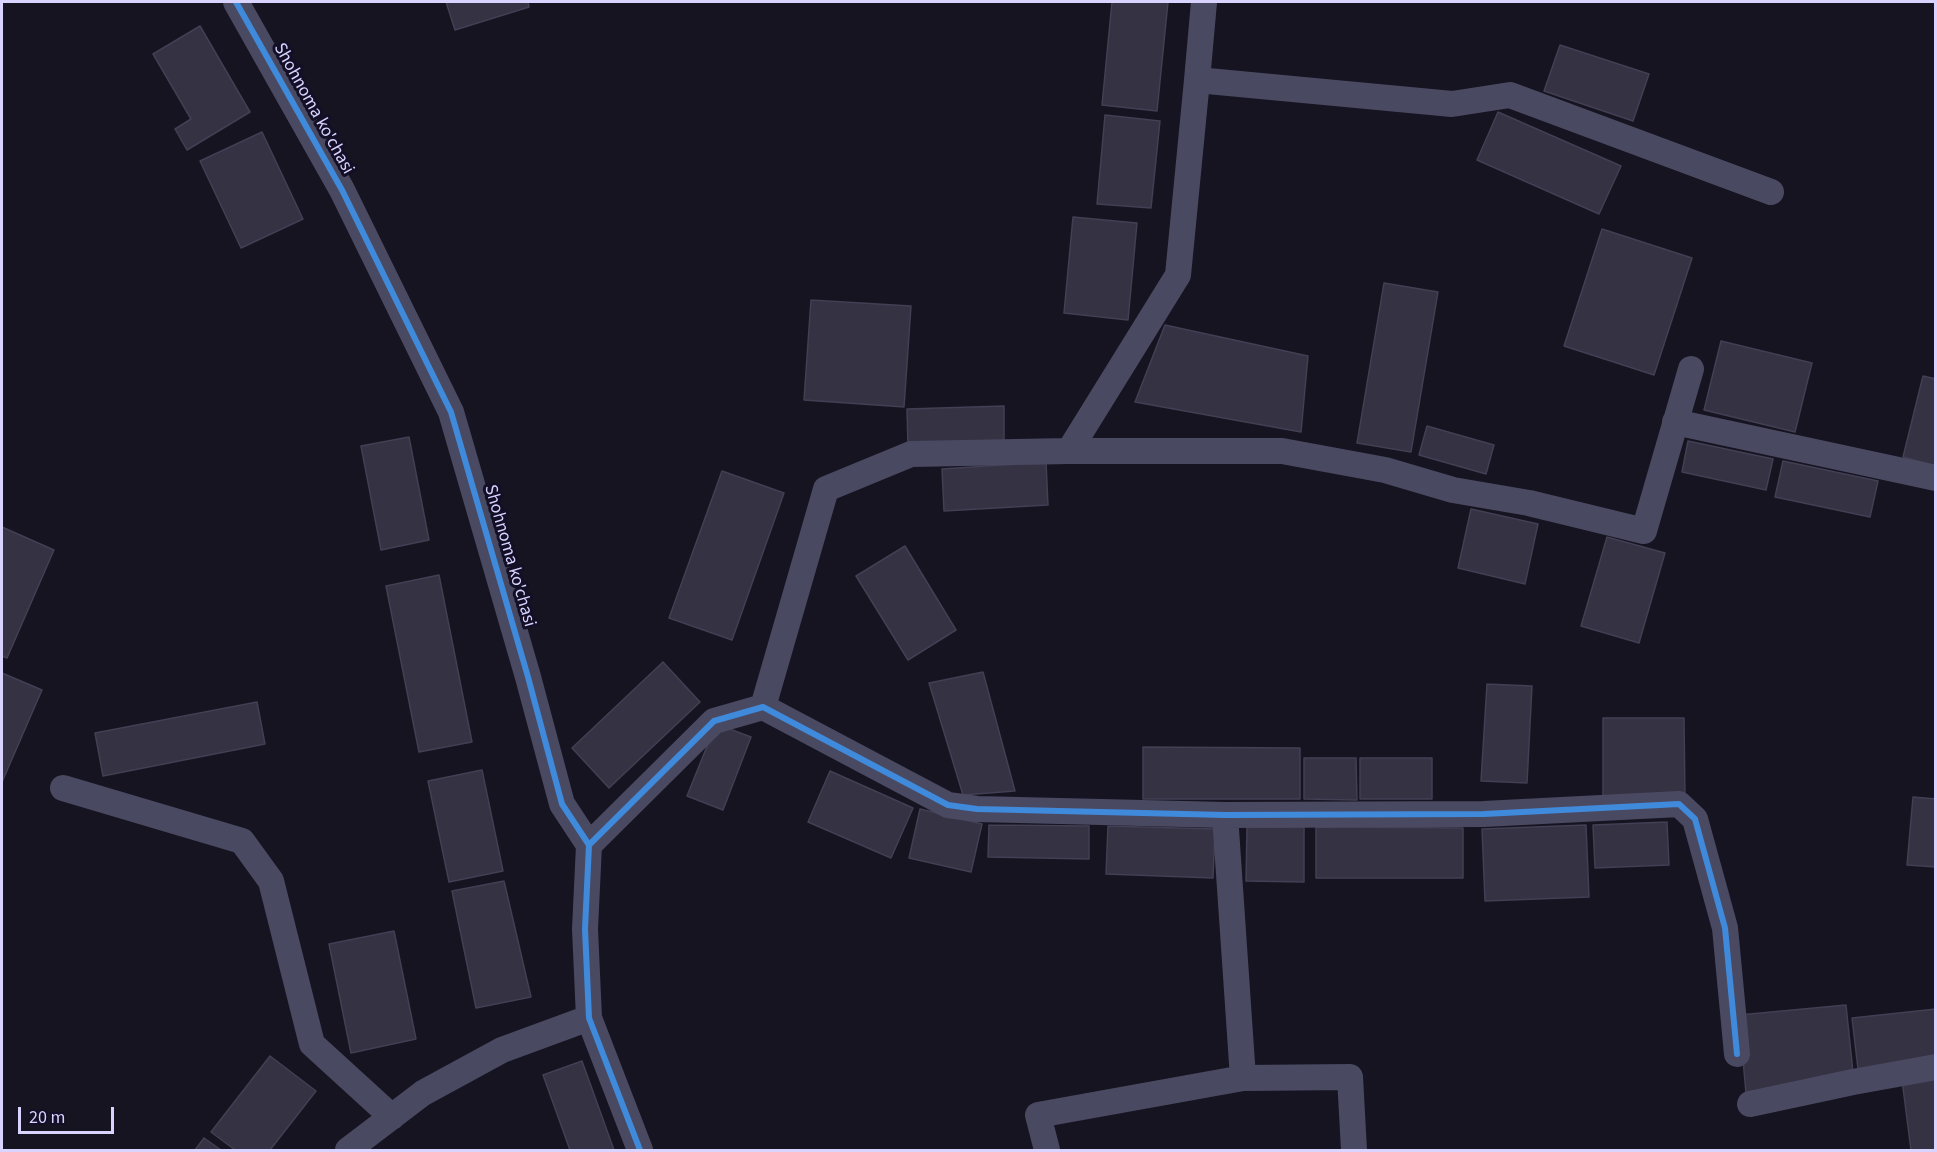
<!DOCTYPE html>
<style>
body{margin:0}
#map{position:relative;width:1937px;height:1152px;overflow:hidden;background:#161421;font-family:"Source Sans 3",sans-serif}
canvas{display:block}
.frame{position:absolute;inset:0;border:3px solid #d9d4ff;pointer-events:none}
.scale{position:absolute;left:18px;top:1107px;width:96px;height:27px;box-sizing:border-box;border:3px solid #d9d4ff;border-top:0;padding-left:8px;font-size:18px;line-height:21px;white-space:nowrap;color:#d9d4ff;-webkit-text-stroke:4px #130f26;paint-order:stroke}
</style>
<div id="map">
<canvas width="1937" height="1152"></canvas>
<div class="frame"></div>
<div class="scale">20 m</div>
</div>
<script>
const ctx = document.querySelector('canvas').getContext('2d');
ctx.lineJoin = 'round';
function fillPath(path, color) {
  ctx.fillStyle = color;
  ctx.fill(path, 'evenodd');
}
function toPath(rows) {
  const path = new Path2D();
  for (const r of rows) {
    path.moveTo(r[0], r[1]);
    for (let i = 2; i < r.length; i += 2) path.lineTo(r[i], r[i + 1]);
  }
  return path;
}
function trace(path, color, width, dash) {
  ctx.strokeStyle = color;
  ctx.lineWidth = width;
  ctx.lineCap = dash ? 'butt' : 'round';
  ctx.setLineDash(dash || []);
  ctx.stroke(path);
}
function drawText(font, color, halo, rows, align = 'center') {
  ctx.font = font + ' "Source Sans 3",sans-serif';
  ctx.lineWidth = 6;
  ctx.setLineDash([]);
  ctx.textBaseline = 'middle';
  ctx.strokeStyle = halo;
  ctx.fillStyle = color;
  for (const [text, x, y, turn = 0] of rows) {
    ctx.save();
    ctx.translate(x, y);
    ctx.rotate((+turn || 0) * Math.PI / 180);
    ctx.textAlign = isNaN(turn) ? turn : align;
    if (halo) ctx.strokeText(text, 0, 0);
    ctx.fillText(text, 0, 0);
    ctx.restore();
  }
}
const building = toPath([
 [446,2,528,2,529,7,455,30,446,2],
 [1112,2,1168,2,1157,111,1102,105,1112,2],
 [200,26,250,112,187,150,175,129,191,119,153,54,200,26],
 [1560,45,1649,74,1633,121,1544,91,1560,45],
 [1498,112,1621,166,1599,214,1477,160,1498,112],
 [1105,115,1160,121,1151,208,1097,204,1105,115],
 [262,132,303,219,241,248,200,161,262,132],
 [1073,217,1137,223,1128,320,1064,313,1073,217],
 [1602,229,1692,258,1654,375,1564,346,1602,229],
 [1384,283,1438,292,1411,452,1357,443,1384,283],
 [811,300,911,306,904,407,804,400,811,300],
 [1165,325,1308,356,1301,432,1135,402,1165,325],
 [1721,341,1812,363,1795,432,1704,410,1721,341],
 [1923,376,1936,379,1936,466,1903,457,1923,376],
 [1004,406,1004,443,908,446,907,409,1004,406],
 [1427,426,1494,445,1486,474,1419,455,1427,426],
 [409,437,429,540,381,550,361,446,409,437],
 [1688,441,1773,459,1766,490,1682,472,1688,441],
 [1783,461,1878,481,1870,517,1775,497,1783,461],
 [1046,462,1048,505,944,511,942,469,1046,462],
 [722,471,784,493,732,640,669,618,722,471],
 [1471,509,1538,524,1525,584,1458,568,1471,509],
 [2,527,54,550,7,658,2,656,2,527],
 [1607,537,1665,553,1639,643,1581,626,1607,537],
 [905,546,956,630,908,660,856,576,905,546],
 [439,575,472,742,419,752,386,586,439,575],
 [663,662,700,702,609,788,572,748,663,662],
 [983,672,1015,791,963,795,929,683,983,672],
 [2,673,42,690,2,782,2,673],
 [1487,684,1532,686,1527,783,1481,781,1487,684],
 [257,702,265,744,103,776,95,733,257,702],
 [1603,718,1684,718,1685,800,1603,801,1603,718],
 [716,724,751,737,723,810,687,796,716,724],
 [1143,747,1300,748,1300,799,1143,799,1143,747],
 [1304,758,1356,758,1357,800,1304,799,1304,758],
 [1360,758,1432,758,1432,799,1360,799,1360,758],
 [482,770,503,871,449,882,428,781,482,770],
 [830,771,913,808,891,858,808,822,830,771],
 [1913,797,1936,799,1936,867,1907,865,1913,797],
 [920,809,982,824,971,872,909,858,920,809],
 [1667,822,1669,865,1595,868,1593,825,1667,822],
 [989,825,1089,826,1089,859,988,857,989,825],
 [1586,825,1589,897,1485,901,1482,829,1586,825],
 [1108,826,1215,829,1213,878,1106,874,1108,826],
 [1247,827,1304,827,1304,882,1246,881,1247,827],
 [1316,827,1463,828,1463,878,1316,878,1316,827],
 [504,881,531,997,476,1008,452,891,504,881],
 [394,931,416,1039,351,1053,329,944,394,931],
 [1846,1005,1854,1082,1746,1093,1739,1015,1846,1005],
 [1936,1009,1936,1060,1858,1069,1852,1018,1936,1009],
 [270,1056,316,1091,270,1150,235,1150,211,1132,270,1056],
 [582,1061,614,1150,570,1150,543,1075,582,1061],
 [1936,1076,1936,1150,1911,1150,1902,1080,1936,1076],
 [204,1138,221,1150,195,1150,204,1138]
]);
fillPath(building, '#343243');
trace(building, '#433f54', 1.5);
trace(toPath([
 [236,2,342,190,451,412,528,677,562,804,589,845,585,929,589,1018,640,1150],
 [1204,2,1197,80,1452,104,1510,95,1771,192],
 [1675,422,1936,478],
 [1069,451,1178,275,1197,80],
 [763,707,826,489,911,454,1069,451,1282,451,1385,470,1453,490,1529,503,1644,531,1691,369],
 [63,788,242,841,271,881,312,1044,392,1117],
 [1225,815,1243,1078,1350,1077,1354,1150],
 [589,845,714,721,763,707,948,805,977,809,1225,815,1484,814,1679,804,1695,819,1725,928,1737,1054],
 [1750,1104,1853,1082,1936,1067],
 [348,1150,423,1093,502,1050,589,1018],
 [1047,1150,1038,1115,1243,1078]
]), '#4a4962', 26);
trace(toPath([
 [236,2,342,190,451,412,528,677,562,804,589,845,585,929,589,1018,640,1150],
 [589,845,714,721,763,707,948,805,977,809,1225,815,1484,814,1679,804,1695,819,1725,928,1737,1054]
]), '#408adc', 6);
drawText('18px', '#d9d4ff', '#130f26', [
 ["Shohnoma ko'chasi",313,109,61],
 ["Shohnoma ko'chasi",509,556,74]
]);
</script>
